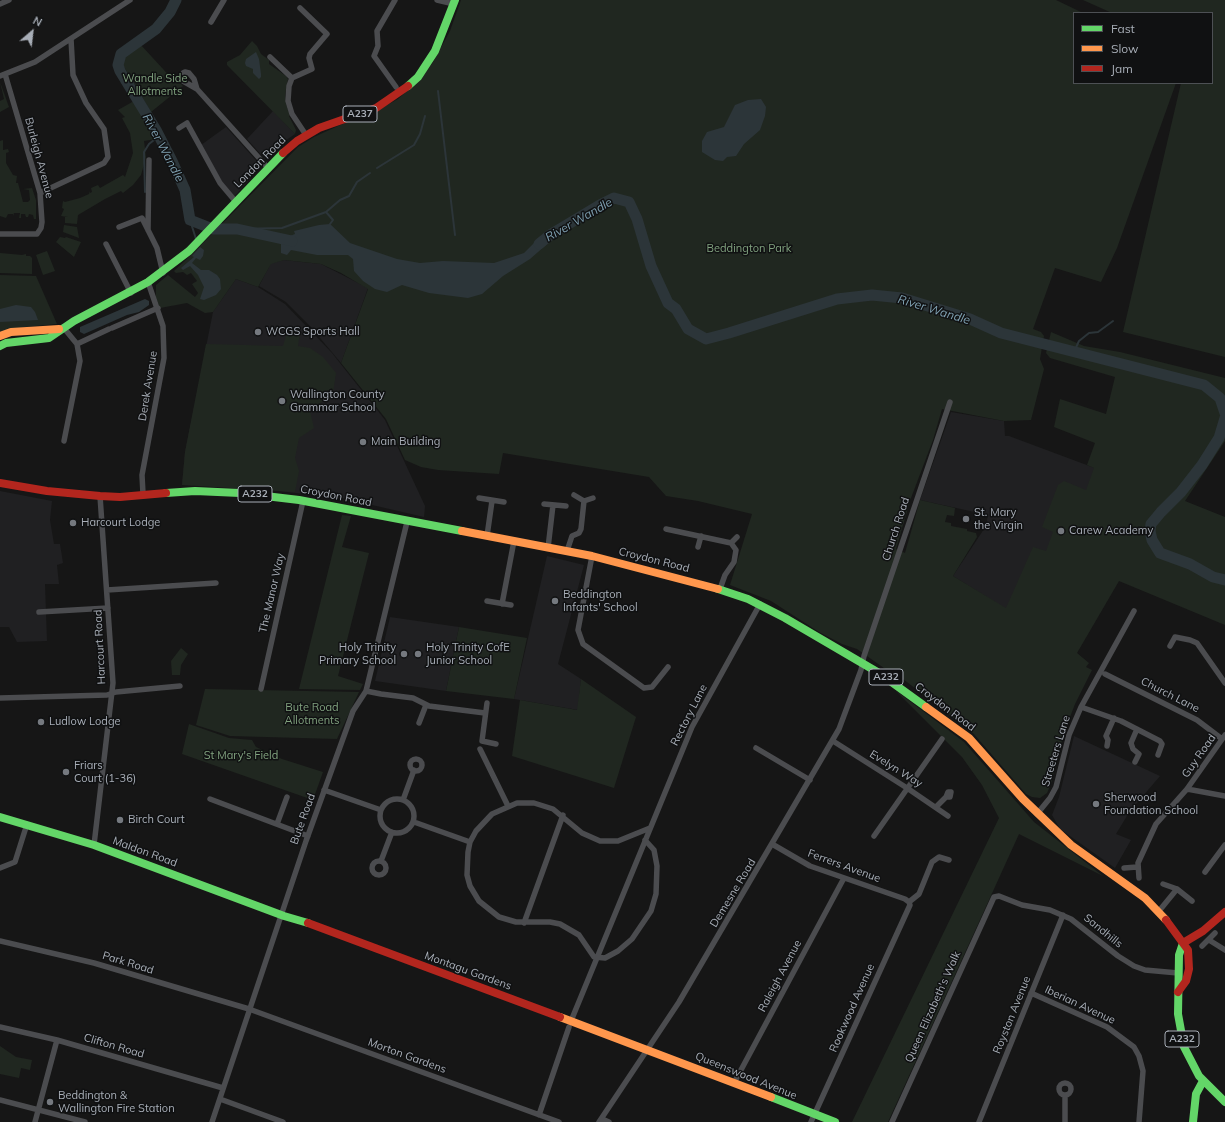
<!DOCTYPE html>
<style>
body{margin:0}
#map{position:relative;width:1225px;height:1122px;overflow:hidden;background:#161616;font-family:Mulish,sans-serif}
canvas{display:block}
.legend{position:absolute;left:1073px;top:12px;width:140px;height:72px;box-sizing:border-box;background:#101112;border:1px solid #4d5054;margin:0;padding:5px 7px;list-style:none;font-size:12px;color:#a8aeb7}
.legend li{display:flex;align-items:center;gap:8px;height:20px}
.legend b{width:20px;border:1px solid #4d5054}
.north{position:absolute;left:12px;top:12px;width:40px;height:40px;-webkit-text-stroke:3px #101112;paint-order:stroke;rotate:28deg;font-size:11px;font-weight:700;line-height:16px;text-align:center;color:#a8aeb7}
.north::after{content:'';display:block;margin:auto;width:14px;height:18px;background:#a8aeb7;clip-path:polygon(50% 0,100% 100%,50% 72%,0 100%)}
</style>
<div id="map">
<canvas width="1225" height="1122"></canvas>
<ul class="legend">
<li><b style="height:5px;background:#63d668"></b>Fast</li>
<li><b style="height:5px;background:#ff974d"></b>Slow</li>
<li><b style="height:5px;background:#b3261e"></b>Jam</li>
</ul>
<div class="north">N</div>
</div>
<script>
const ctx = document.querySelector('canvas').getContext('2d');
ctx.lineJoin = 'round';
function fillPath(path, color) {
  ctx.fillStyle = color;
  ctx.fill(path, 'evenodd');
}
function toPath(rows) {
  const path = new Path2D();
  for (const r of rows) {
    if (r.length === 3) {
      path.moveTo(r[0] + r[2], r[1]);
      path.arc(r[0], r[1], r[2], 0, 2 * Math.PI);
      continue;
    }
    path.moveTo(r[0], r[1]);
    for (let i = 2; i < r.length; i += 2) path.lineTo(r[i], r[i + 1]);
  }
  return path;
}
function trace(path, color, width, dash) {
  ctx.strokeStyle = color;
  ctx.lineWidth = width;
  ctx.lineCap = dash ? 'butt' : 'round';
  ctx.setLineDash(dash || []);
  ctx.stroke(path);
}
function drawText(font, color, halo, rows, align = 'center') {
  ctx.font = font + ' Mulish,sans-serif';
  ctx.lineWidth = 3;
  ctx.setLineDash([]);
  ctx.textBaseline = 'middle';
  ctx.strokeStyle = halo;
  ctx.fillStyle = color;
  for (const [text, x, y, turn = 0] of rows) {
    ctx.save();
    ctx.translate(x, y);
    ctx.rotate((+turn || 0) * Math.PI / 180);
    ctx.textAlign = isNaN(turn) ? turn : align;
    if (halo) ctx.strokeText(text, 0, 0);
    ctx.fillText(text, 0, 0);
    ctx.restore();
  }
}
fillPath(toPath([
 [273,111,295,134,275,148,265,159,247,139],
 [226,127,261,166,234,197,222,182,201,145],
 [284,260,321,264,368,288,341,363,310,326,286,302,259,286,271,263],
 [236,279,258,287,285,304,332,353,385,420,425,506,424,517,342,498,241,487,182,485,185,452,213,312],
 [951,412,1004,421,1005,436,1009,436,1159,492,1006,609,953,576,986,526,988,515,920,500],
 [0,491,52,501,50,520,54,544,60,544,63,563,57,565,59,584,45,584,47,641,17,642,9,627,0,627],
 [547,556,584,565,558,664,581,679,578,710,514,699],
 [390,617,459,627,446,691,375,681],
 [1074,736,1160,776,1130,811,1116,834,1131,840,1115,868,1060,829,1052,815,1059,797]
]), '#202022');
fillPath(toPath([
 [461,0,1056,0,1083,13,1074,13,1074,83,1176,83,1117,248,1101,282,1055,268,1033,329,1041,332,1044,336,1040,359,1044,369,1031,420,1004,421,942,409,933,440,911,498,896,549,905,553,920,500,955,508,954,516,947,515,945,522,951,523,951,526,967,529,967,531,976,533,977,537,953,576,1006,608,1033,547,1046,551,1053,532,1042,527,1058,485,1064,481,1086,490,1094,468,1087,465,1095,443,1054,427,1060,399,1106,414,1115,377,1050,358,1046,353,1051,332,1084,346,1120,352,1225,378,1225,441,1185,501,1225,517,1225,625,1119,581,1077,653,1089,663,1086,667,1092,670,1075,704,1064,733,1051,784,1047,793,1040,798,1032,797,1026,794,973,733,903,679,891,673,857,649,842,644,819,632,771,601,730,585,752,514,698,501,666,496,649,477,503,453,499,474,438,470,421,467,405,460,386,419,341,363,368,289,341,273,321,264,284,260,271,264,258,287,236,279,213,312,205,313,187,303,160,308,156,298,156,285,168,275,195,297,198,293,192,284,197,281,191,273,187,275,183,272,176,273,174,271,193,253,298,147,314,137,349,121,378,110,398,99,412,86,432,64,450,31],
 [1083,0,1225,0,1225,357,1123,332,1181,83,1212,83,1212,13,1112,13],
 [252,41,257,46,261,54,269,60,269,64,286,76,288,79,285,95,286,104,290,115,289,116,296,130,295,134,227,65,227,62,240,55],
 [140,44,175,82,178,81,183,86,151,112,121,62,124,55],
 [0,82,9,107,0,112,0,101,4,99],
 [134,101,156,139,144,141,146,157,141,175,133,185,123,193,121,191,105,199,78,215,77,224,65,223,65,217,68,217,61,216,64,209,62,208,63,201,65,202,80,198,89,194,90,191,90,193,92,192,91,188,98,185,100,188,123,175,125,177,133,153,130,133,122,118,125,117,118,110],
 [3,140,3,150,8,149,9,152,6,153,6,163,13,175,17,176,16,183,18,183,23,202,28,202,30,200,29,190,23,189,32,188,36,200,36,219,34,219,33,215,29,214,28,217,26,217,25,214,21,214,21,218,19,218,20,213,14,213,13,216,13,214,8,214,6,218,0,216,0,141],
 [64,225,77,227,79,238,63,232],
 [60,237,65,238,66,237,81,242,74,257,56,242],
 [47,251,55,271,43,275,36,255],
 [0,253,22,255,26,254,26,256,30,256,32,258,32,274,0,273],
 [0,275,36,276,57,324,25,327,0,333],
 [288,330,300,332,298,346,310,348,323,357,336,373,333,393,310,411,314,428,299,438,295,458,299,471,295,492,182,485,185,452,206,344,283,346],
 [342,515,351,516,342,547,369,553,338,676,363,684,360,690,299,689],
 [459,627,527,638,514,699,446,691],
 [181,648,188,654,181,665,180,675,172,675,171,661],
 [581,679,636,717,614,788,512,756,520,700,577,710],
 [205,689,359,692,337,739,230,736,196,725],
 [895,690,964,742,1034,822,1103,876,1019,834,888,1122,852,1122,999,818,982,785,962,757],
 [189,724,229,738,252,740,256,747,282,759,323,772,313,800,182,754],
 [0,1046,16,1057,32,1060,30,1070,21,1068,19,1078,0,1074]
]), '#202720');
fillPath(toPath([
 [256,52,259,59,261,74,261,77,259,79,253,73,253,69,246,66,245,63,246,59],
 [761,99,766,107,765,116,760,130,744,144,736,156,727,157,723,161,715,160,702,152,702,141,707,132,724,127,735,105,748,100],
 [330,224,350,243,397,259,420,263,443,261,494,263,524,253,535,242,550,235,546,245,530,259,503,276,482,294,468,298,429,293,402,285,387,292,375,289,363,281,354,271,353,259,348,255,317,255,291,250,287,255,281,253,281,242,278,239,284,234,287,237,295,234,294,231,319,225],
 [200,247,204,250,203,256,200,260,196,258,192,263,201,270,209,270,217,275,220,279,221,289,216,295,204,300,200,299,204,287,198,275,190,266,183,270,181,268,194,257,192,256],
 [145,299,149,301,149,305,139,312,127,315,84,334,80,332,80,327],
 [16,305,31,307,35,312,38,320,0,322,0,309]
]), '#2c3539');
trace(toPath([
 [438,91,455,235],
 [377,168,414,145,420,134,425,116],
 [145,192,144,152,149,144,159,136],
 [326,212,333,220,330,224],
 [190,220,196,239],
 [237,229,282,228,326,212,340,200,349,196,357,182,370,173],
 [1074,352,1079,341,1089,333,1098,332,1113,321]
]), '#2c3539', 2);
trace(toPath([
 [176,0,170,12,156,29,121,54,118,65,120,71,156,130,172,161,185,190,190,220,213,229,237,229,292,241],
 [539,244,550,235,600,205,614,198,629,202,637,219,651,266,668,303,676,309,688,329,706,339,729,333,837,299,872,295,902,298,970,319,1001,333,1204,385,1220,398,1225,413],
 [1225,418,1219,438,1202,465,1181,492,1161,512,1151,524,1150,531,1152,540,1160,553,1190,564,1213,577,1225,580]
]), '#2c3539', 11);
trace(toPath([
 [395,0,377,31,378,46,374,56,396,87],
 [437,0,454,4],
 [0,4,9,0],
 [300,8,327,34,310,54,309,58,312,69,292,78,289,86,288,101,292,114,306,135],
 [211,22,224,0],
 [270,57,292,78],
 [0,76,35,62,130,0],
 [197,89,183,81,181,79,183,73,185,72,189,73,194,79,197,89,268,168],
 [179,128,187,123,220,183,236,202],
 [40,193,104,163,108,157,104,129,86,103,73,75,71,39],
 [119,227,142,218,157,248,163,273],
 [148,230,149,160],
 [0,234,37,234,41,228,42,222,40,193,5,74],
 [106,244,131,293],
 [63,327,77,344,80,361,64,441],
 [112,328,158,308],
 [77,344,109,329],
 [143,494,142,475,164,358,163,326,148,282],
 [574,495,584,501],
 [479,498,504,502],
 [544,504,566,506],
 [666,529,731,543],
 [487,536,492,501],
 [698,547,701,536],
 [548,548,553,505],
 [567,551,572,536,579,533,581,529,584,501,593,498],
 [592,556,578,630,583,644,644,688,652,687,668,667],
 [720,589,725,575,734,562,736,550,731,543,737,537],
 [107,590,216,583],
 [487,601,511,605],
 [502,604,514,541],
 [39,612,108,608],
 [1170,646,1175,637,1190,640,1197,643,1225,683],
 [1105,674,1197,720,1222,739],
 [261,689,303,501],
 [366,691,381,694,413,698,429,706,485,713],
 [0,698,107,695,116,692,180,686],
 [487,703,482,741,496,744],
 [1081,707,1121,721,1160,741,1162,744,1158,755],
 [419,723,426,705],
 [833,741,907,788,948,816],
 [1107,746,1108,740,1106,736,1114,718],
 [756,748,810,780],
 [480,749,508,806],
 [416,765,6],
 [1135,762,1139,754,1133,749,1131,743,1137,729],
 [1187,789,1225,796],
 [324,790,381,810],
 [210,799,308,836],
 [397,816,17],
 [403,800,414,770],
 [936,807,946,797,950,797,951,792,948,792,946,797],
 [1037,814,1050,798,1056,787,1069,735,1081,707,1134,611],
 [414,822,470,842],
 [277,824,287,797],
 [874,836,942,739],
 [645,840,654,850,657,866,656,894,651,911,632,939,618,951,605,958,594,957,579,935,560,924,550,922,516,922,499,917,479,901,470,886,467,875,468,852,470,842,476,831,492,814,517,803,534,803,553,809,582,833,600,841,618,841,650,828],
 [772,844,810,866,905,899,909,902],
 [94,845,113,683,100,496],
 [379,868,7],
 [381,861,392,832],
 [0,868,15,862,27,824],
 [1124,868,1137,867],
 [1205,872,1225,845],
 [1139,878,1138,863,1156,824,1187,789,1225,735],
 [1163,884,1177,889,1192,901],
 [909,902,919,894,932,862,939,857,949,860],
 [1159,911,1177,889],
 [524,923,563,815],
 [1209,940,1225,950],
 [0,941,94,963,249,1009,559,1122],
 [1202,946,1215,933],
 [1031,993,1107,1027,1134,1047,1139,1056,1143,1071,1139,1122],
 [571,1021,692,727,760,604],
 [0,1027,57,1040,223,1088],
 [1065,1089,6],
 [734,1083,844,878],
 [220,1099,283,1122],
 [0,1100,85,1122],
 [539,1115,569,1027],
 [602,1119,609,1122],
 [35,1122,57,1040],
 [212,1122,306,841,353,711,366,691,407,522],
 [599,1122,679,1002,839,729,861,670,864,656,950,402],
 [811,1122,910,905,909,902],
 [892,1122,994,897,999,896,1022,905,1050,910,1071,919,1118,956,1134,966,1145,970,1178,973],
 [979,1122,1063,915],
 [1065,1122,1065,1096]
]), '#4b4c4f', 5.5);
trace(toPath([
 [408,86,418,77,435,51,455,0],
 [0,346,6,343,49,338,74,321,148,282,189,251,283,153],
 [166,493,195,491,240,493,299,500,462,531],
 [718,589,748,599,785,618,879,673,926,707],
 [0,817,94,845,284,916,308,923],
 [1183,943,1179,955,1178,1014,1184,1047,1199,1076,1225,1102],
 [771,1097,835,1122],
 [1193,1122,1196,1094,1203,1081]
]), '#63d668', 8);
trace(toPath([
 [0,336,11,332,59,329],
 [462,531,592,556,718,589],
 [926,707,969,738,1023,799,1071,845,1145,898,1166,920],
 [560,1017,771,1097]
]), '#ff974d', 8);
trace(toPath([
 [283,153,297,141,319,128,376,108,408,86],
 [0,483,47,491,100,496,120,497,166,493],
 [1166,920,1188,950,1189,969,1186,981,1178,992],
 [308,923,560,1017],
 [1183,943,1203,931,1225,912]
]), '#b3261e', 8);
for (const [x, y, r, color] of [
 [258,332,4,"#75797f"],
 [282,401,4,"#75797f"],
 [363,442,4,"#75797f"],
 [966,519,4,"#75797f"],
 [73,523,4,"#75797f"],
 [1061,531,4,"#75797f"],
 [555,601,4,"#75797f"],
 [404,654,4,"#75797f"],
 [418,654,4,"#75797f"],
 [41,722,4,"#75797f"],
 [66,772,4,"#75797f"],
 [1096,804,4,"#75797f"],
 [120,820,4,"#75797f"],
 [50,1102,4,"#75797f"]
]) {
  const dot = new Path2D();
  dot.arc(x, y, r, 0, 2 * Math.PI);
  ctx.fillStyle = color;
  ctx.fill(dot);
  trace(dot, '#101112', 1.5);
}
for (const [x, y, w] of [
 [360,114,34],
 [255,494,34],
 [886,677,34],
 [1182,1039,34]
]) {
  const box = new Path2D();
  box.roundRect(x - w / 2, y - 8, w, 16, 3);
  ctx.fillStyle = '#101112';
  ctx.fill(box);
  trace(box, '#a8aeb7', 1);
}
drawText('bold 10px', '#a8aeb7', null, [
 ["A237",360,114],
 ["A232",255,494],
 ["A232",886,677],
 ["A232",1182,1039]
]);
drawText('11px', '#81a27f', '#101112', [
 ["Wandle Side",155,79],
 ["Allotments",155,92],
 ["Beddington Park",749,249],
 ["Bute Road",312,708],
 ["Allotments",312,721],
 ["St Mary's Field",241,756]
]);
drawText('11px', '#a8aeb7', '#101112', [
 ["Burleigh Avenue",39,158,75],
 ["London Road",260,162,-45],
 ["Derek Avenue",148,386,-81],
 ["Croydon Road",336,496,11],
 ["Church Road",896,529,-72],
 ["Croydon Road",654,560,14],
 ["The Manor Way",272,593,-77],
 ["Harcourt Road",100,647,-93],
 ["Church Lane",1170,695,27],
 ["Croydon Road",945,707,37],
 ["Rectory Lane",689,715,-63],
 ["Streeters Lane",1056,751,-73],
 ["Guy Road",1199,756,-55],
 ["Evelyn Way",896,769,32],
 ["Bute Road",303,819,-70],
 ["Maldon Road",145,852,20],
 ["Ferrers Avenue",844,866,20],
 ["Demesne Road",733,893,-59],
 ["Sandhills",1103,931,39],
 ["Park Road",128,963,17],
 ["Montagu Gardens",468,971,20],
 ["Raleigh Avenue",780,976,-62],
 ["Iberian Avenue",1080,1005,25],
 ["Queen Elizabeth's Walk",933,1007,-66],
 ["Rookwood Avenue",852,1008,-66],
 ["Royston Avenue",1012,1015,-68],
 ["Clifton Road",114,1046,16],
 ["Morton Gardens",407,1056,20],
 ["Queenswood Avenue",746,1076,22]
]);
drawText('11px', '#a8aeb7', '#101112', [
 ["WCGS Sports Hall",266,332],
 ["Wallington County",290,395],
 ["Grammar School",290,408],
 ["Main Building",371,442],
 ["St. Mary",974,513],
 ["the Virgin",974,526],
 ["Harcourt Lodge",81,523],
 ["Carew Academy",1069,531],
 ["Beddington",563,595],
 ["Infants' School",563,608],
 ["Holy Trinity",396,648,"right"],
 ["Primary School",396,661,"right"],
 ["Holy Trinity CofE",426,648],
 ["Junior School",426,661],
 ["Ludlow Lodge",49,722],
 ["Friars",74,766],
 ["Court (1-36)",74,779],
 ["Sherwood",1104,798],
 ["Foundation School",1104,811],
 ["Birch Court",128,820],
 ["Beddington &",58,1096],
 ["Wallington Fire Station",58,1109]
], 'left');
drawText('italic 12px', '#7fa0b1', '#101112', [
 ["River Wandle",163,148,62],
 ["River Wandle",579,220,-30],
 ["River Wandle",934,310,17]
]);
</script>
